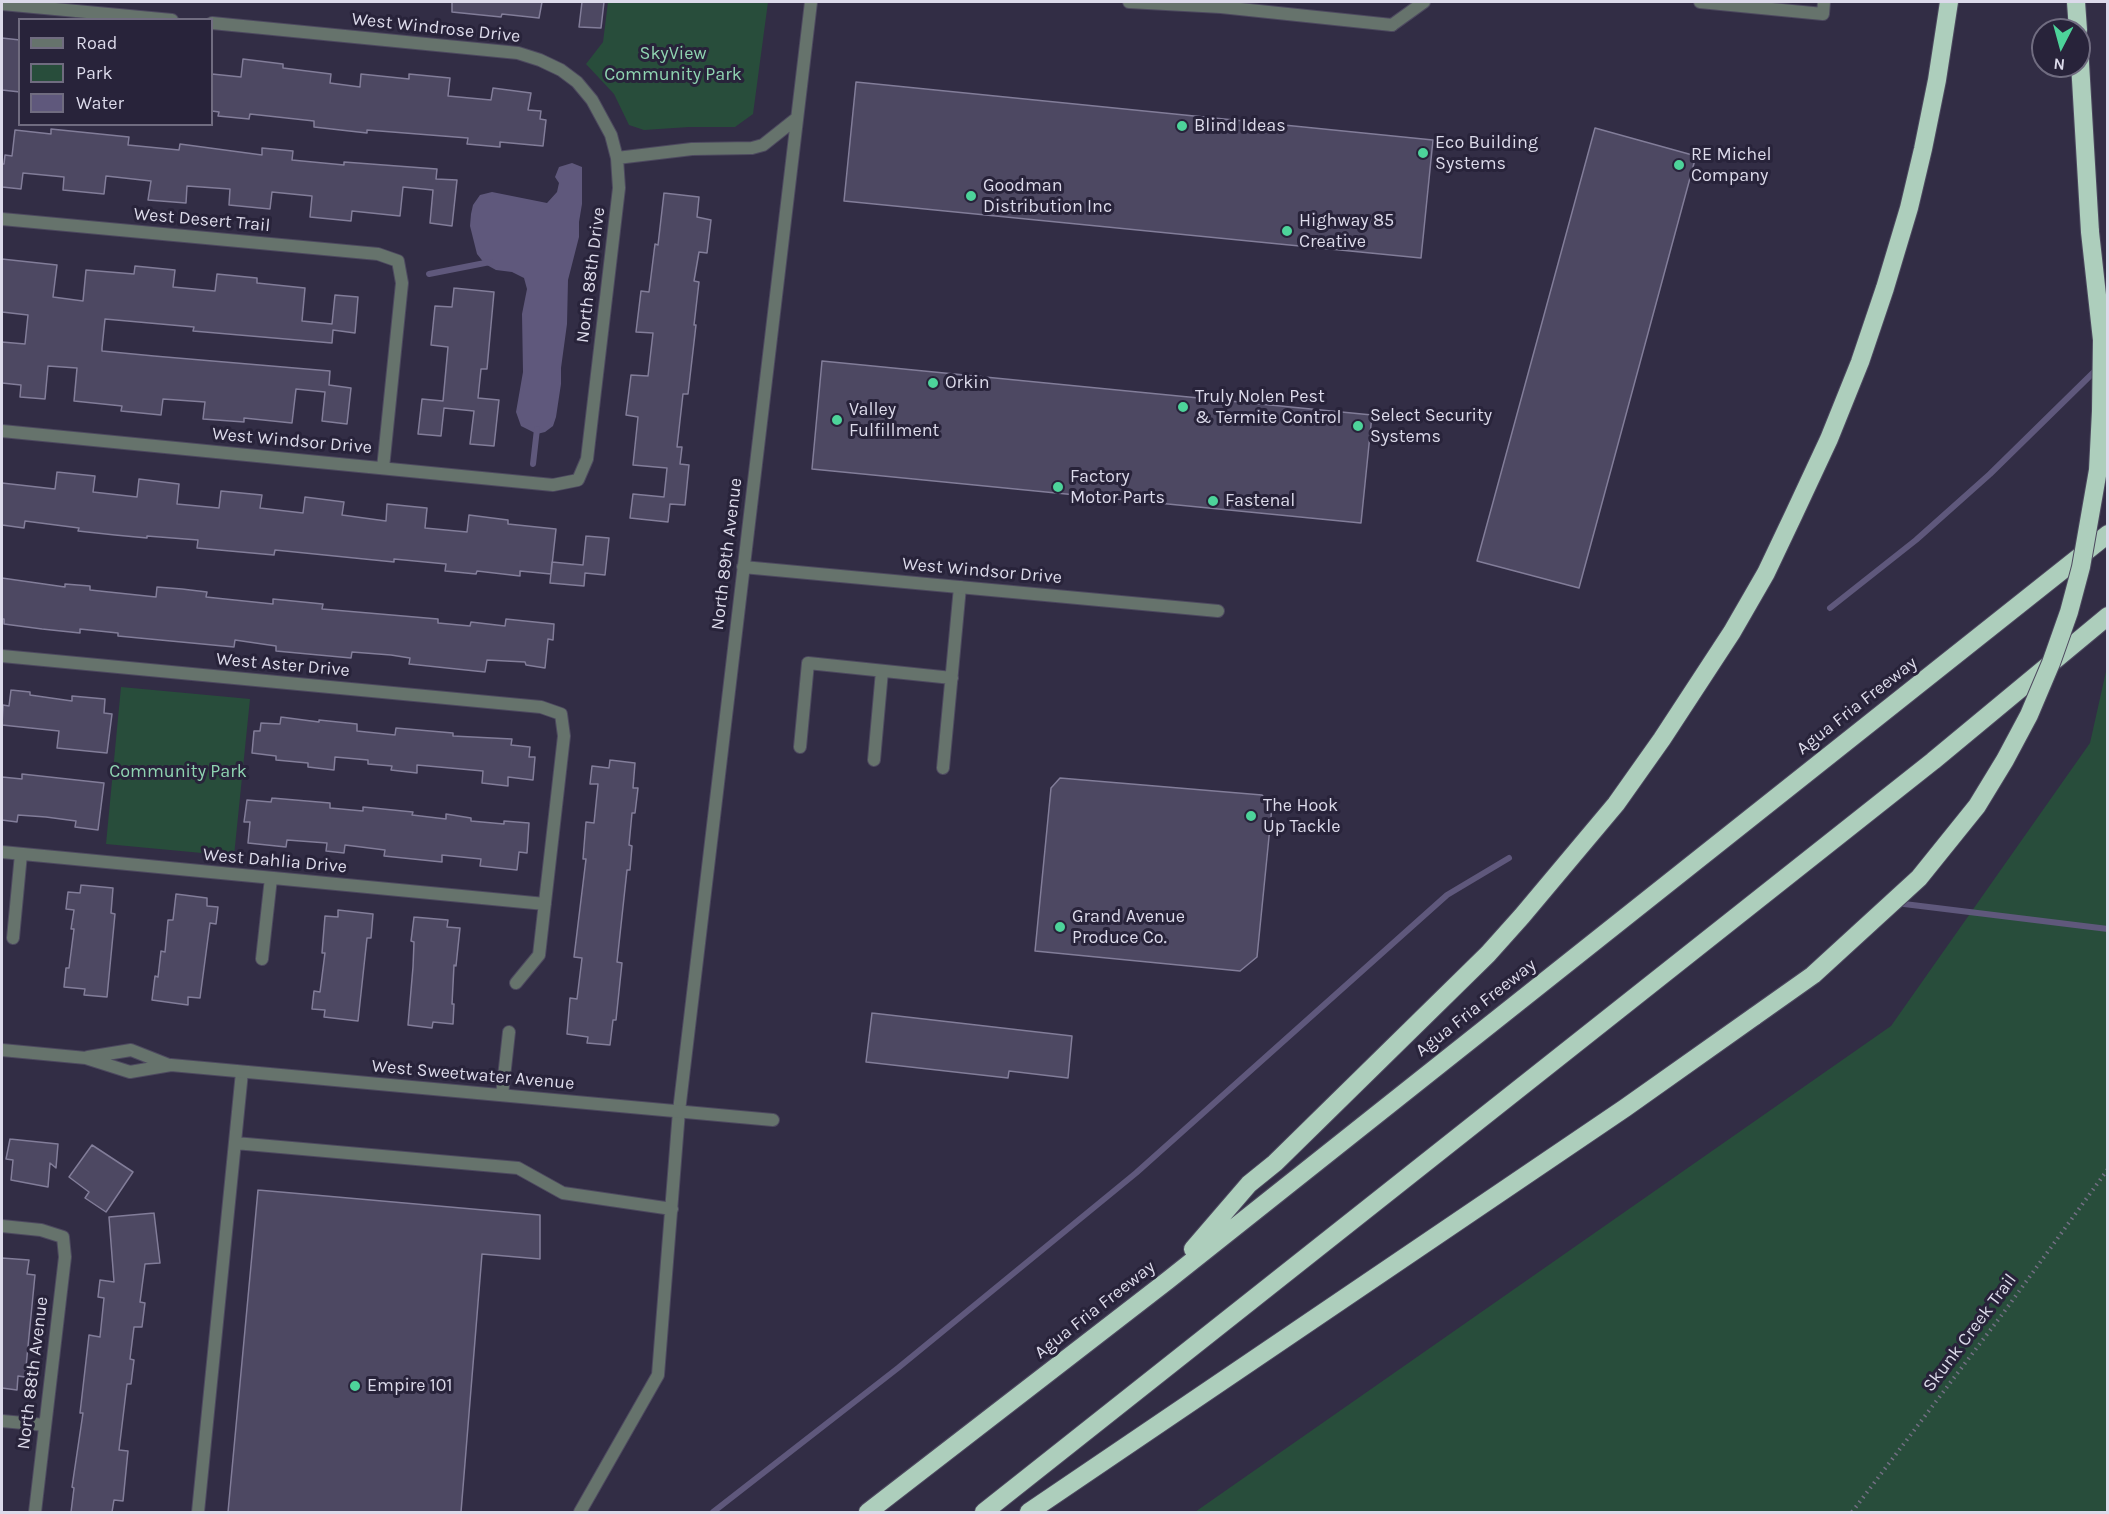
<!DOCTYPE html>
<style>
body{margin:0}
#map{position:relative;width:2109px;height:1514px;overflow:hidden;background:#322d45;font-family:Karla,sans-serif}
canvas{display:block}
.frame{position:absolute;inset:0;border:3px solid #dcdaea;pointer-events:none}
.legend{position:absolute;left:18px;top:18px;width:195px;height:108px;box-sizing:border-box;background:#28233a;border:2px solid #706c80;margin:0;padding:8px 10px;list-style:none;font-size:18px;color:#dcdaea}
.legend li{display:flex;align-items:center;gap:12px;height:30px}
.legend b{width:30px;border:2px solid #706c80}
.north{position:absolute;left:2031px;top:18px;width:60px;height:60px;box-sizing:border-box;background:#28233a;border:2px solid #706c80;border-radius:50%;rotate:186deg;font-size:16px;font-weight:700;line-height:24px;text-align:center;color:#dcdaea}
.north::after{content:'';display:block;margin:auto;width:21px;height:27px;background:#4dd39a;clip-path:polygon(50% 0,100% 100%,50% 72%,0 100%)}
</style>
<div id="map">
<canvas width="2109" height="1514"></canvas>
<div class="frame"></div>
<ul class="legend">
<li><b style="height:8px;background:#66736c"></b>Road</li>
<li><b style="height:16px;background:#284d3b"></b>Park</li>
<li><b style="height:16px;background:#5f587c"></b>Water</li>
</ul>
<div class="north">N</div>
</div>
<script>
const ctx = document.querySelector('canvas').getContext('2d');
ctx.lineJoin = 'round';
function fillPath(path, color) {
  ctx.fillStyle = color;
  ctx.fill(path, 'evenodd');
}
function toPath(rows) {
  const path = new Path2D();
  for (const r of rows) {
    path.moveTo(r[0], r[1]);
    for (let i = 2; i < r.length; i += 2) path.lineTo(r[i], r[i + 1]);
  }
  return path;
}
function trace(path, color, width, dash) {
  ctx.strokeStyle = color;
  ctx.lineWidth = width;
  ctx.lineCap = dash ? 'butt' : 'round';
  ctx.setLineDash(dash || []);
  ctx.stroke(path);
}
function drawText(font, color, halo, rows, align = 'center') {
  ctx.font = font + ' Karla,sans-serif';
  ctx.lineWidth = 6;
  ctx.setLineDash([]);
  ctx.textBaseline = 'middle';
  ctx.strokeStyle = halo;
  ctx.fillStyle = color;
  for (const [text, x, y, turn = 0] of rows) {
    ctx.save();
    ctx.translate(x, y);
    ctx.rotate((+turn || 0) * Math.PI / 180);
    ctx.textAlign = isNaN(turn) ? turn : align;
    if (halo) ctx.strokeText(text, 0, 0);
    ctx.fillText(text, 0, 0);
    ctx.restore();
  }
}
fillPath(toPath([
 [608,2,768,2,753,114,735,127,689,127,644,130,629,125,614,94,586,64,603,42],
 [2107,667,2107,1512,1195,1512,1891,1026,2090,743],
 [121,687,250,699,234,856,106,844]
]), '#284d3b');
fillPath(toPath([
 [572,163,582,167,582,204,579,222,579,237,568,280,567,324,561,368,561,384,556,417,553,426,545,432,537,434,521,426,516,412,523,372,522,314,527,289,524,278,512,272,496,270,485,264,477,254,470,226,471,214,473,205,480,195,492,192,547,203,557,192,559,183,555,177,559,167]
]), '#5f587c');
trace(toPath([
 [429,274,490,262],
 [533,464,537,429],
 [1830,608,1916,540,1990,474,2098,368],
 [1896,903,2108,929],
 [713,1512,898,1368,1136,1173,1447,895,1509,858]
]), '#5f587c', 6);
const building = toPath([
 [452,2,542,2,539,18,502,14,501,17,452,12,452,2],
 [582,2,604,2,601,28,579,27,582,2],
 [2,38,20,40,20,92,2,90,2,38],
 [243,59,283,64,283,68,331,74,330,83,360,87,361,74,409,79,409,74,450,78,448,96,491,100,493,88,531,93,528,110,541,111,540,119,546,120,543,146,500,142,500,147,467,144,468,138,367,130,367,133,314,127,314,121,250,114,249,119,218,116,219,112,212,111,212,74,241,77,243,59],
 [856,82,1433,140,1421,258,844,201,856,82],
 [1595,128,1696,156,1579,588,1477,561,1595,128],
 [51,129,129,137,128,145,179,150,180,144,262,155,262,148,293,151,292,160,344,165,344,162,437,169,436,179,457,180,452,226,430,223,433,190,403,187,400,216,352,211,351,221,310,217,312,196,272,192,270,209,229,205,230,189,187,186,186,203,148,200,151,181,106,176,104,194,63,190,64,177,23,173,21,189,2,187,2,164,4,164,5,155,12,156,15,130,51,134,51,129],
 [664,193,699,197,697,217,711,220,707,253,699,252,694,281,699,282,694,325,696,325,688,394,683,394,677,447,682,447,680,464,689,465,685,505,670,504,668,522,630,518,633,494,664,497,667,468,633,465,638,417,626,415,631,375,648,376,653,333,636,332,641,291,649,292,655,244,658,245,664,193],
 [2,259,57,265,53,297,83,301,86,270,134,274,135,266,175,270,173,287,215,291,217,274,257,278,257,283,305,288,302,321,332,324,335,295,358,297,355,333,333,330,332,343,193,331,194,327,105,319,102,348,102,351,154,356,330,371,329,385,351,388,347,424,322,421,325,392,296,389,292,423,244,418,244,422,203,419,205,402,163,399,161,415,121,411,122,406,74,401,77,368,48,366,45,399,20,397,21,385,2,383,2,342,25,344,28,315,2,312,2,259],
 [454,288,494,292,487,369,481,369,478,398,499,400,494,446,470,444,474,411,444,408,441,436,418,434,422,399,443,401,448,347,431,345,433,326,435,306,452,307,454,288],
 [822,361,1372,415,1361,523,812,469,822,361],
 [57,472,95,476,93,492,137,497,139,479,179,484,177,504,219,508,221,491,262,495,260,508,303,513,305,497,344,502,342,515,386,521,387,504,427,508,425,528,467,532,469,515,508,520,508,524,556,529,551,574,520,571,520,576,477,571,476,574,445,571,446,564,394,559,394,562,275,550,274,555,197,548,198,540,147,536,147,538,115,535,78,531,79,528,25,521,24,528,2,525,2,483,55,489,57,472],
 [586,536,609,538,605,575,585,573,584,586,550,583,552,562,583,565,586,536],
 [2,578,65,587,65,584,90,586,90,590,156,597,157,587,182,589,207,592,206,597,273,604,273,599,323,604,322,609,438,619,438,623,470,626,471,622,505,626,506,619,554,624,553,640,548,639,545,668,526,665,525,662,487,660,485,672,409,664,410,658,391,655,352,652,351,658,276,651,276,646,235,640,234,647,118,636,118,633,80,629,80,633,42,629,4,624,4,619,2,619,2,578],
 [11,690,30,692,30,695,72,701,72,696,105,699,104,713,112,714,107,753,57,748,59,731,2,725,3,705,9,706,11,690],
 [281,717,319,722,319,720,357,724,357,731,395,735,396,728,453,733,453,736,512,739,511,745,530,747,529,757,535,757,533,780,508,777,508,786,482,783,483,771,417,765,417,773,391,770,392,766,368,764,368,760,335,757,334,770,308,767,308,763,276,760,276,756,252,753,254,731,260,731,261,723,280,724,281,717],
 [610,760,635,763,633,788,638,788,635,813,632,813,629,845,632,846,630,870,627,870,617,962,622,963,616,1020,613,1020,610,1045,587,1043,588,1037,567,1034,570,998,577,999,582,958,574,957,586,859,583,859,586,822,594,823,598,784,590,784,592,766,609,768,610,760],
 [22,774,104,783,98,830,75,827,76,821,46,817,18,815,17,822,2,820,2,777,22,779,22,774],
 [1060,778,1262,795,1272,807,1257,957,1240,971,1035,951,1051,788,1060,778],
 [272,798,330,803,330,808,363,811,363,807,413,812,412,815,446,819,446,814,471,818,471,821,504,824,504,821,529,823,527,853,519,852,517,870,480,866,481,859,442,855,442,862,384,856,385,850,345,845,344,853,326,851,327,843,287,840,286,847,248,843,250,822,244,822,247,800,271,802,272,798],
 [81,885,113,888,111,913,115,914,107,997,84,995,85,989,64,987,66,968,69,968,74,929,71,929,74,910,66,909,68,892,80,893,81,885],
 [176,894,207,898,207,906,218,907,216,924,210,923,200,998,188,997,188,1005,152,1000,155,976,158,977,161,951,165,952,168,920,173,920,176,894],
 [338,910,373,914,371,938,367,938,358,1021,324,1017,325,1010,312,1009,314,991,320,992,325,953,322,953,325,916,338,917,338,910],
 [414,917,448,920,447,927,460,928,456,966,454,965,452,1004,454,1004,453,1024,433,1022,432,1028,408,1025,413,967,414,942,411,941,414,917],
 [872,1013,1072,1036,1068,1078,1009,1071,1008,1078,866,1062,872,1013],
 [10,1139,58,1144,56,1168,50,1163,48,1187,11,1180,13,1160,6,1159,10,1139],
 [92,1145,133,1172,106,1212,85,1198,89,1192,69,1177,92,1145],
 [258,1190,540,1215,540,1259,482,1254,461,1512,228,1512,258,1190],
 [154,1213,160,1263,145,1264,140,1302,145,1303,142,1327,134,1327,130,1359,134,1360,131,1384,127,1384,119,1450,128,1451,123,1501,114,1500,112,1512,71,1512,74,1488,72,1487,83,1413,80,1413,89,1335,100,1337,104,1298,98,1297,100,1280,114,1282,109,1217,154,1213],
 [2,1258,29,1260,27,1274,35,1275,25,1377,18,1376,17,1390,2,1388,2,1258]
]);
fillPath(building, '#4d4862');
trace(building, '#827d99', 1.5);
const service = toPath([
 [1700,2,1823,14,1824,2],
 [1392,25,1424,2],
 [800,747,808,663,952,678],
 [874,760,882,671],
 [943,768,960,587],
 [502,1095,509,1032],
 [235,1143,518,1168,563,1193,672,1209],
 [198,1512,242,1072],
 [580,1512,658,1375,679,1111]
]);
const minor = toPath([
 [1129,2,1221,7,1392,25],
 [2,4,172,20],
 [617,158,692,149,752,148,763,145,797,118],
 [2,219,378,254,398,261,402,283,383,468],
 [2,431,553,485,578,480,587,459,619,188,617,158,611,135,592,100,577,82,561,70,540,60,518,53,212,23],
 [743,567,1218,611],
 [2,656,541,707,561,714,564,736,539,955,516,983],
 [2,852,545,904],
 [13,938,21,854],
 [262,959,271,878],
 [679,1111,811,2],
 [2,1226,41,1230,63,1237,65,1257,35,1512],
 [2,1421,45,1425]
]);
const tertiary = toPath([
 [2,1050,86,1058,130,1072,171,1065,773,1120],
 [88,1057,131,1050,169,1065]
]);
const motorway = toPath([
 [2076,2,2078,30],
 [2079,46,2090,232],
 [1193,1249,1249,1184,1275,1163,1488,954,1522,916,1616,804,1662,739,1732,632,1766,573,1794,514,1829,439,1860,362,1885,288,1909,208,1923,149,1937,80,1949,2],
 [868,1512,1167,1281,2108,534],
 [984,1512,1933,761,2108,616],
 [1029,1512,1625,1108,1755,1016]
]);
trace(service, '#4d495f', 14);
trace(minor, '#4d495f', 14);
trace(tertiary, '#4d495f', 14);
trace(motorway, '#4d495f', 20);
trace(toPath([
 [1852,1512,2004,1312,2108,1169]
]), '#736f84', 4, [1.5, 4.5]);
trace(service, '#66736c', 12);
trace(minor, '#66736c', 12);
trace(tertiary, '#66736c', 12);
trace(motorway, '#adcebc', 18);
const motorwayBridge = toPath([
 [1755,1016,1813,975,1919,878,1977,806,2005,760,2029,715,2051,663,2069,612,2081,567,2098,470,2101,411,2102,340,2090,232]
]);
trace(motorwayBridge, '#4d495f', 20, []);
trace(motorwayBridge, '#adcebc', 18);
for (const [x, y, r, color] of [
 [1182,126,6,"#4dd39a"],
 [1423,153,6,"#4dd39a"],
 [1679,165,6,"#4dd39a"],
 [971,196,6,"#4dd39a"],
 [1287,231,6,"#4dd39a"],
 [933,383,6,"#4dd39a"],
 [1183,407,6,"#4dd39a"],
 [837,420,6,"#4dd39a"],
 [1358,426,6,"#4dd39a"],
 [1058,487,6,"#4dd39a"],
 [1213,501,6,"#4dd39a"],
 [1251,816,6,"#4dd39a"],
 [1060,927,6,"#4dd39a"],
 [355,1386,6,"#4dd39a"]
]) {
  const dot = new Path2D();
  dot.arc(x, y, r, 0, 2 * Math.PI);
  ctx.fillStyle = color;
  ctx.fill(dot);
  trace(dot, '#28233a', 2);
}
drawText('18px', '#dcdaea', '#28233a', [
 ["West Windrose Drive",436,28,6],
 ["West Desert Trail",202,220,5],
 ["North 88th Drive",591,275,-83],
 ["West Windsor Drive",292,441,5],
 ["North 89th Avenue",727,554,-83],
 ["West Windsor Drive",982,571,5],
 ["West Aster Drive",283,665,5],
 ["Agua Fria Freeway",1857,706,-38],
 ["West Dahlia Drive",275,861,5],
 ["Agua Fria Freeway",1476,1008,-38],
 ["West Sweetwater Avenue",473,1075,5],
 ["Agua Fria Freeway",1095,1310,-38],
 ["Skunk Creek Trail",1970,1333,-53],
 ["North 88th Avenue",33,1373,-83]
]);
drawText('18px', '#8fd4b1', '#28233a', [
 ["SkyView",673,54],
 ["Community Park",673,75],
 ["Community Park",178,772]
]);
drawText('18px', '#dcdaea', '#28233a', [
 ["Blind Ideas",1194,126],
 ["Eco Building",1435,143],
 ["Systems",1435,164],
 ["RE Michel",1691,155],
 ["Company",1691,176],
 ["Goodman",983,186],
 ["Distribution Inc",983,207],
 ["Highway 85",1299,221],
 ["Creative",1299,242],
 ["Orkin",945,383],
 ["Truly Nolen Pest",1195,397],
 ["& Termite Control",1195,418],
 ["Valley",849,410],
 ["Fulfillment",849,431],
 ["Select Security",1370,416],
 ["Systems",1370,437],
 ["Factory",1070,477],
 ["Motor Parts",1070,498],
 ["Fastenal",1225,501],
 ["The Hook",1263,806],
 ["Up Tackle",1263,827],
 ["Grand Avenue",1072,917],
 ["Produce Co.",1072,938],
 ["Empire 101",367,1386]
], 'left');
</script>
